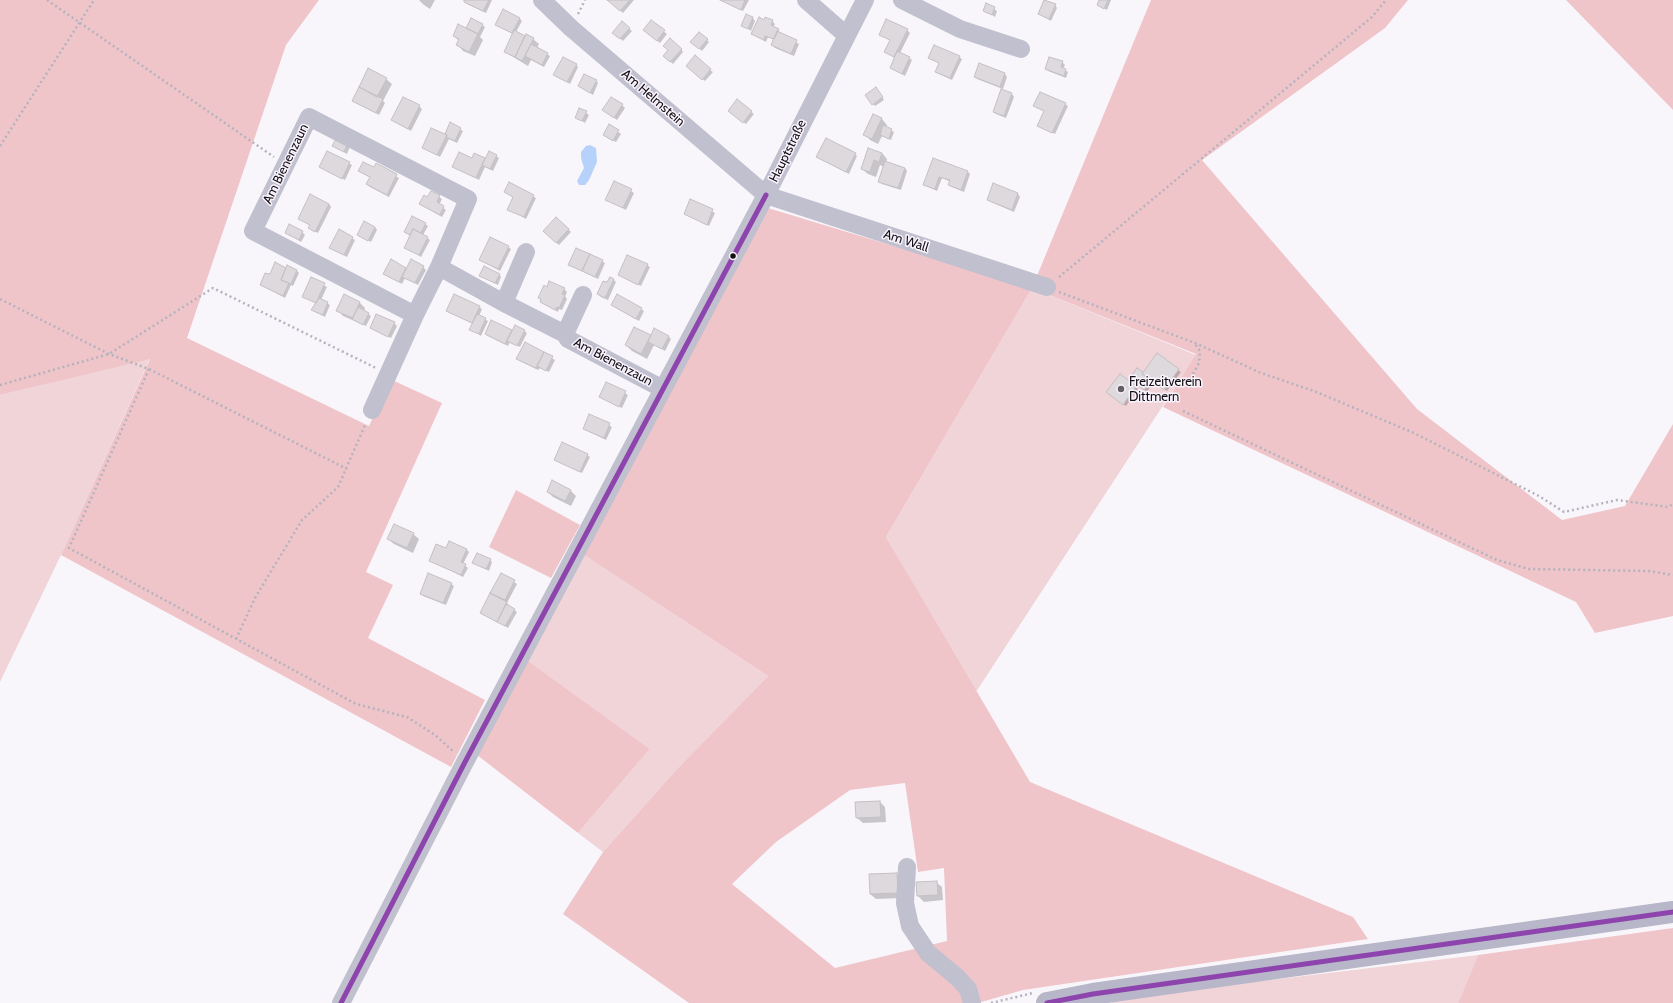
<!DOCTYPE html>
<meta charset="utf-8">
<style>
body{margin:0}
canvas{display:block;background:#f9f6fb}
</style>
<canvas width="1673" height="1003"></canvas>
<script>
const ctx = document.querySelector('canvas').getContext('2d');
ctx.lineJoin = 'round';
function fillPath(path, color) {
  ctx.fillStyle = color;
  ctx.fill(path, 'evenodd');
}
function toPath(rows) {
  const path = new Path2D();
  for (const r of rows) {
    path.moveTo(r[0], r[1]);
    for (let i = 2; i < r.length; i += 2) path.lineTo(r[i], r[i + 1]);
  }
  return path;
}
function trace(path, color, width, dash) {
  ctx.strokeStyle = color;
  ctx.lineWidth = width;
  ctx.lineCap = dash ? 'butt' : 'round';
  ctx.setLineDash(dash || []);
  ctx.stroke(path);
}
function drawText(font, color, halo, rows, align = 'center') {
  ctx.font = font + ' Cabin,sans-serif';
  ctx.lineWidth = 3;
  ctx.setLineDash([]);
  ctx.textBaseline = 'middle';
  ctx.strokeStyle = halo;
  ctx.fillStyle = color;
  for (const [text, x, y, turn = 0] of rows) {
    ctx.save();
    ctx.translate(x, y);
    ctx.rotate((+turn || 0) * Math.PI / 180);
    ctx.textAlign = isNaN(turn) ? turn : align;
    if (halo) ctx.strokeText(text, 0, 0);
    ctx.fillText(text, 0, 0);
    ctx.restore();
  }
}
fillPath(toPath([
 [1032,288,1196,355,976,692,886,537],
 [150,358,61,555,0,682,0,395],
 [584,555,768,676,677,769,603,852,578,833,650,749,527,660],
 [1478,955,1458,1003,1112,1003,1112,999]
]), '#f0d4d8');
fillPath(toPath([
 [0,0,319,0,286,45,187,338,369,426,390,379,442,403,366,572,393,585,368,638,485,700,451,767,61,555,150,359,0,395],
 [1151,0,1408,0,1385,28,1202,160,1417,409,1562,520,1625,506,1673,424,1673,616,1595,633,1576,602,1163,407,1196,354,1032,288,886,537,1030,782,1353,917,1368,939,1023,990,978,1003,689,1003,563,914,603,852,677,769,768,676,584,555,768,208,1032,288],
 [905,783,918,872,944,868,947,941,835,968,732,884,776,842,850,790],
 [1566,0,1673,0,1673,110],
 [516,490,580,525,551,578,489,547],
 [527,660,650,749,578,833,477,755],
 [1673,928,1673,1003,1458,1003,1478,955]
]), '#efc5ca');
fillPath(toPath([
 [590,145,596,148,597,162,589,180,585,185,579,185,577,181,584,168,581,158,581,152,586,146]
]), '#b6d2fa');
fillPath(toPath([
 [419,0,435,0,430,9,424,5],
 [466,0,492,0,486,13,467,4,465,1],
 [608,0,634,0,623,13],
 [721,0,749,0,743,11],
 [1100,0,1111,0,1107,10,1098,5],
 [987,4,997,11,995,17,984,10],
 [1055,5,1057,8,1051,21,1039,14],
 [519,18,522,21,516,32,533,39,539,44,537,48,550,56,544,67,531,60,528,66,505,52,513,34,496,25],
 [753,18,755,21,751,31,742,25],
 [651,21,667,34,660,43,647,33],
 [765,21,772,21,775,24,773,27,778,30,780,34,799,44,794,56,775,48,772,45,774,40,768,37,766,42,752,34],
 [622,23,632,31,623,41,614,33],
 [482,25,485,27,480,37,483,40,475,56,463,51,458,45,459,41,454,36,470,31],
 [907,30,910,33,900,53,912,60,905,76,891,68,895,58,886,52,891,41,880,34],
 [707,40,709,42,702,51,694,44],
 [681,49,683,52,673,64,664,56,669,51],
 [959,57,962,59,952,80,939,74,936,72,940,64,929,58],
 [1062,62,1065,65,1063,69,1068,72,1066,78,1048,71,1046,69],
 [980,64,1005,74,1007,77,1003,89,977,79,975,76],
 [576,65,578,67,570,84,554,75],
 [690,69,710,70,713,72,705,81],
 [386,79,392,84,383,101,385,103,379,115,353,101],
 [596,81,598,83,593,95,579,86],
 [878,91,884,100,875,106,873,104],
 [1012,94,1014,97,1006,118,996,114,994,112],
 [737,101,754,114,746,124,732,113],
 [1065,104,1068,106,1055,134,1038,126,1044,111,1035,106],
 [622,105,625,108,617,120,604,110],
 [419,106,422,109,411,131,392,120],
 [580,109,589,115,585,123,576,117],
 [874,115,882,119,887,125,886,128,894,132,891,140,882,136,878,144,870,140,865,134],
 [451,124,463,131,457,143,449,139,440,157,423,147,445,135],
 [610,126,621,134,616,142,607,137],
 [351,144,347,154,333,146],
 [328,152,352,165,345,180,320,167],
 [882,153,887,159,886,162,905,168,907,171,901,190,882,184,879,181,884,167,880,165,876,177,868,174,862,169],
 [475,154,486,160,496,156,499,158,493,171,485,167,479,180,454,166,472,159],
 [855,154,857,156,849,174,817,157],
 [933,160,968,172,970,174,964,192,952,187,950,185,951,182,942,178,937,191,924,185],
 [376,165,399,178,389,197,370,187,367,184,371,178,359,171,374,169],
 [615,182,634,193,626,210,606,199],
 [509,184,536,198,526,219,509,209,514,198,505,192],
 [994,185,1018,194,1020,197,1014,212,991,202,988,200],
 [431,192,442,199,439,205,446,210,442,217,420,204,428,198],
 [691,201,715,213,709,226,685,214],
 [329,204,331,207,318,233,310,228,311,226,299,218],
 [557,218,571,232,559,245,544,231],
 [425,224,428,226,423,235,430,240,421,257,405,247,410,236,405,232],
 [375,227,377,230,371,242,358,235],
 [339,230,355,240,347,257,330,248],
 [286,232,302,232,305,235,301,242],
 [508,247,511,249,500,271,480,260],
 [577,249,605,263,598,279,570,265],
 [391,261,407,269,423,267,426,270,418,285,405,278,402,284,387,276,384,274],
 [647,265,650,267,641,286,619,275],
 [287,269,297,271,299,273,293,286,291,285,285,298,261,285,270,276],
 [499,274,501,277,498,285,480,276],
 [311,278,327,287,321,300,330,305,325,317,315,312,313,310,315,303,303,296],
 [614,280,616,282,608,300,601,297,598,294],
 [564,289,567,292,565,296,567,299,562,310,559,309,558,312,541,302,542,300,539,298],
 [617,295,644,311,639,321,612,305],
 [345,296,360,303,365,308,364,311,371,316,366,326,343,316,338,310],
 [479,307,482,309,479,316,488,321,481,336,470,329,473,324,448,311],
 [492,321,513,332,524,331,527,333,520,347,510,342,508,346,488,336,486,334],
 [394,323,397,326,391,338,371,328],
 [650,336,669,337,671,339,665,351,654,345,647,359,632,351,626,345],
 [525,343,555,360,549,372,540,368,538,370,520,361],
 [1138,369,1143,373,1178,370,1181,372,1167,391,1154,382,1147,392,1133,382],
 [1120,375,1138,389,1126,406,1110,395],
 [606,383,628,395,622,408,600,397],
 [590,416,612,427,606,440,584,429],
 [587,455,590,457,582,473,555,460],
 [570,490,576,496,571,506,553,497,548,492],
 [413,534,419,539,413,553,394,544,388,539],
 [466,549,469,552,463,564,468,568,463,577,430,560,446,550],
 [490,560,492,562,489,571,474,563],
 [501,574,517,584,507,603,509,605,509,606,517,612,508,628,481,612],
 [451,584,454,586,446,605,423,596,421,594],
 [880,802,885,807,886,822,863,823,857,818],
 [896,874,902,880,903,898,876,899,870,894],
 [936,882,942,887,943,900,924,902,918,896,917,883]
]), '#0003');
const building = toPath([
 [464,0,489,0,483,11,464,2,464,0],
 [607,0,630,0,620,11,607,0],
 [720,0,745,0,741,10,720,0],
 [1044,0,1056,4,1049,19,1038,14,1044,0],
 [1099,0,1108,0,1104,9,1097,5,1099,0],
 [986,3,995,7,992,15,983,11,986,3],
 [503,9,520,18,512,33,495,25,503,9],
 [746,14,753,17,748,29,741,26,746,14],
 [759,17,764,20,765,17,773,20,771,25,779,29,774,39,765,36,764,40,751,34,759,17],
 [471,18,483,24,478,34,466,28,471,18],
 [886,19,908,29,894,57,884,52,890,40,879,35,886,19],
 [651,20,665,30,657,41,643,30,651,20],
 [622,21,630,28,620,39,612,33,622,21],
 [458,24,478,34,469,52,456,45,459,39,453,36,458,24],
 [514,30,525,36,515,57,504,52,514,30],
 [777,31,797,40,791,54,771,45,777,31],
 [699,32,708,39,699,49,690,42,699,32],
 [526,34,534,38,522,61,515,57,526,34],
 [670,38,682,49,670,62,663,56,668,50,663,46,670,38],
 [531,44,548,53,542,65,525,56,531,44],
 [934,45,960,56,950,78,935,72,939,63,928,58,934,45],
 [897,51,910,57,902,74,890,68,897,51],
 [695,55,711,69,702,80,686,66,695,55],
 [563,57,577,64,567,82,553,75,563,57],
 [1049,57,1063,61,1061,67,1066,69,1064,76,1045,69,1049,57],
 [979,63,1005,73,1000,87,974,77,979,63],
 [368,68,387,78,377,97,359,87,368,68],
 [584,74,597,80,590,93,578,86,584,74],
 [359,87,383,99,376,113,352,101,359,87],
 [876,87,883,97,872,105,865,95,876,87],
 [1001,89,1012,93,1004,116,993,112,1001,89],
 [1040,92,1066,103,1052,133,1037,126,1044,111,1033,106,1040,92],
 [403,97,420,105,408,129,391,120,403,97],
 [611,97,623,104,614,118,602,110,611,97],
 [737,99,752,111,743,123,728,111,737,99],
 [579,108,587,111,582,121,575,118,579,108],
 [873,114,882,118,872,139,863,135,873,114],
 [450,122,461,128,455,141,446,137,447,135,445,134,450,122],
 [609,124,619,130,613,141,603,135,609,124],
 [883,125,892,129,889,139,880,135,883,125],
 [431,128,447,135,437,155,422,148,431,128],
 [338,135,349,141,344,152,332,146,338,135],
 [826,138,856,153,846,172,816,157,826,138],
 [868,148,882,153,879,162,874,160,870,172,861,169,868,148],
 [327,151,350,162,342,179,319,167,327,151],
 [489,151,497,155,490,169,482,165,489,151],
 [459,152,472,158,474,153,485,158,476,178,452,167,459,152],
 [933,158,968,171,961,190,948,185,950,180,939,177,935,189,923,185,933,158],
 [885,161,905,168,898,188,878,182,885,161],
 [363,162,374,167,376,163,397,174,387,195,366,184,370,177,358,171,363,162],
 [614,181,632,189,623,208,605,200,614,181],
 [509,182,534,195,524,217,507,210,513,197,504,192,509,182],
 [993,183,1018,193,1012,210,987,200,993,183],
 [431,191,440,195,437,202,444,206,440,215,419,204,424,195,427,197,431,191],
 [310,194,329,204,315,232,308,228,310,225,298,219,310,194],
 [690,199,713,209,707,225,684,214,690,199],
 [412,216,426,223,421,233,413,229,410,235,404,232,412,216],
 [556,217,569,229,556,243,543,231,556,217],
 [364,221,375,227,368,241,357,235,364,221],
 [289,224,303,231,299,240,285,233,289,224],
 [339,229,353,237,344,255,329,248,339,229],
 [413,229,428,237,419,255,404,248,413,229],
 [490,237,509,246,498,269,479,260,490,237],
 [576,248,590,254,582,271,568,265,576,248],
 [590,254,603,260,595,277,582,271,590,254],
 [627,255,648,264,638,285,618,275,627,255],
 [391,259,406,268,399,282,383,274,391,259],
 [411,259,424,266,415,283,402,277,411,259],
 [275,262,286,268,281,280,289,283,283,296,260,285,265,273,270,274,275,262],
 [287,265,297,270,291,284,281,280,287,265],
 [484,266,500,274,495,283,479,276,484,266],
 [311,277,325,283,316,303,302,297,311,277],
 [610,277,614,279,605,298,597,294,603,281,607,282,610,277],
 [549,281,565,288,562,294,565,295,559,308,557,307,555,310,540,302,541,299,538,298,544,285,547,287,549,281],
 [344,294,360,302,353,318,336,311,344,294],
 [454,294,480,306,472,323,446,311,454,294],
 [617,294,642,308,636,319,611,305,617,294],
 [319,298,328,302,323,315,311,310,319,298],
 [358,307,369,313,363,325,352,319,358,307],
 [376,314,395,322,388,337,370,328,376,314],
 [477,314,486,318,479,334,469,330,477,314],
 [491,320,512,330,505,344,485,334,491,320],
 [515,325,525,330,517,346,507,341,515,325],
 [634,327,651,335,641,354,625,345,634,327],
 [654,328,669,336,662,349,648,342,654,328],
 [525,342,544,352,536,368,516,359,525,342],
 [544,352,553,356,546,371,537,366,544,352],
 [1157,353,1179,369,1164,390,1142,374,1157,353],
 [1137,368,1143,372,1142,374,1151,380,1144,390,1129,379,1137,368],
 [1120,374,1136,386,1123,405,1106,392,1120,374],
 [606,382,626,391,619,407,599,397,606,382],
 [589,414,610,423,604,438,583,429,589,414],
 [562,442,588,454,580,472,554,460,562,442],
 [552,480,571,490,565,501,547,492,552,480],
 [394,524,414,533,407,548,387,539,394,524],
 [449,541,467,549,461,562,466,564,461,575,429,561,436,544,446,548,449,541],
 [477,553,491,559,486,569,472,563,477,553],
 [428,573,452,583,443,603,420,594,428,573],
 [501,573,515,580,505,600,490,593,501,573],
 [490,593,507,602,497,622,480,613,490,593],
 [506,604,515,609,505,626,497,622,506,604],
 [880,801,881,817,856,818,855,802,880,801],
 [897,873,898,893,870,894,869,874,897,873],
 [937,881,938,895,917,896,916,882,937,881]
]);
fillPath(building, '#ddd9dc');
trace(building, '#c4c0c3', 1);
trace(toPath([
 [47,0,274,157],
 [578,14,585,0],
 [0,146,94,0],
 [1059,277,1372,17,1386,0],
 [1059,292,1195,343,1261,373,1314,391,1414,433,1539,496,1564,512,1617,500,1668,507,1673,504],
 [0,299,109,354,149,369,347,469],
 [149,369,69,548,356,704,407,717,435,735,454,752],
 [1193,374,1199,363,1200,351,1195,344],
 [0,385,109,354,213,288,376,368],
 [1183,411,1497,560,1529,569,1649,571,1673,575],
 [236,639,255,598,302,520,338,487,366,423],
 [991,1003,1033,993]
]), '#b4b3bd', 2.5, [2, 3]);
trace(toPath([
 [542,0,571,28,766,195,1047,287],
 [806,0,846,35],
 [902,0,960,29,1021,49],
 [309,117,468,199,439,267,415,315,253,231,309,117],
 [439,267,504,303,565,334,568,339,663,389],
 [504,303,526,252],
 [565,334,583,295],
 [372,410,415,315],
 [907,867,905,903,910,926,928,953,958,978,968,989,972,1003],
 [341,1003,465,762,766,195,865,0]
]), '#c0c0cf', 18);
trace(toPath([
 [1047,1003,1093,994,1673,912]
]), '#b8b7c9', 22);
trace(toPath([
 [341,1003,465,762,766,195],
 [1047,1003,1093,994,1673,912]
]), '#8e44ad', 5);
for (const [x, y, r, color] of [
 [733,256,3.5,"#121013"],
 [1121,389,4,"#636064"]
]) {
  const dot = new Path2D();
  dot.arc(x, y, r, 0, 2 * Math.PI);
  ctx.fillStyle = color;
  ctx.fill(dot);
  trace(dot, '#faf3fe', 1.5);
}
drawText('13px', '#121013', '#faf3fe', [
 ["Am Helmstein",653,98,41],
 ["Hauptstraße",788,151,-64],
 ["Am Bienenzaun",286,164,-64],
 ["Am Wall",906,241,18],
 ["Am Bienenzaun",613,362,28]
]);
drawText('13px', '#121013', '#faf3fe', [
 ["Freizeitverein",1129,382],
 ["Dittmern",1129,397]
], 'left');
</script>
